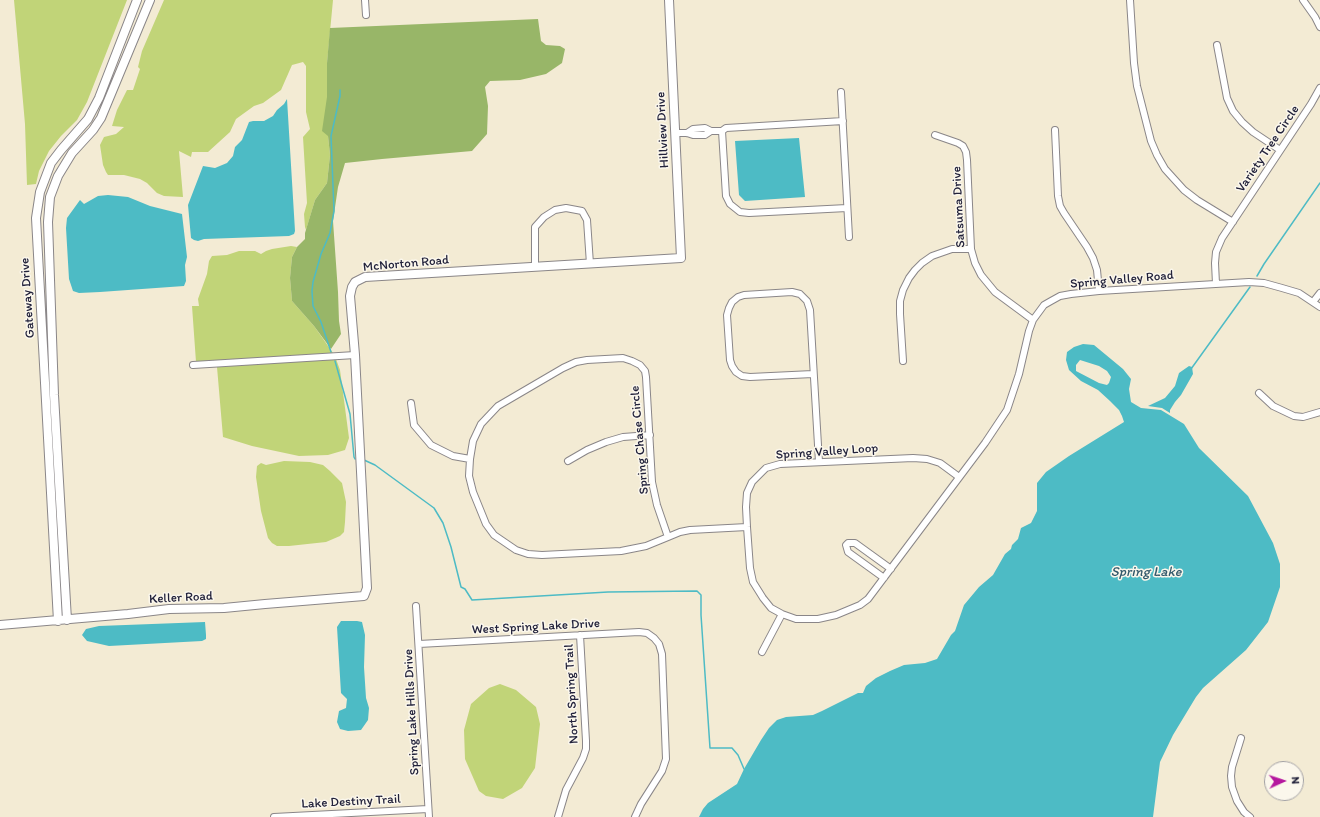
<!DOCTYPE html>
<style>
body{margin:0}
#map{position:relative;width:1320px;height:817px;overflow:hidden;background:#f3ebd4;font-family:Itim,sans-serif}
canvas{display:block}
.north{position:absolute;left:1264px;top:761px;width:40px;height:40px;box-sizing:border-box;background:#fbf7ec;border:1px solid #a4a2a5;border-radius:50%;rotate:87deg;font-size:11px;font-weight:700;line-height:16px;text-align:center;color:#22223b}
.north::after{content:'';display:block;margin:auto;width:14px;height:18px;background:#b5179e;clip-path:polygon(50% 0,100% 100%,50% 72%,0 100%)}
</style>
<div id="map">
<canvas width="1320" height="817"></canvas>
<div class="north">N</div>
</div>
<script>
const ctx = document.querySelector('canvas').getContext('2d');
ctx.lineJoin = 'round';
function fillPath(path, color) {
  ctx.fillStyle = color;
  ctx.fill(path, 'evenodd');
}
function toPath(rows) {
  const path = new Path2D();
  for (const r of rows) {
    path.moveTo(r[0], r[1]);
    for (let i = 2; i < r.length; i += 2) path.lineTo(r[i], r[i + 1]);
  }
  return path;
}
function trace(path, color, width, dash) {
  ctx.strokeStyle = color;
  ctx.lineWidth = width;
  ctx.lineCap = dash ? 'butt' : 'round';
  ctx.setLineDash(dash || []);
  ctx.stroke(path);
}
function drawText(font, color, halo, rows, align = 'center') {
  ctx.font = font + ' Itim,sans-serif';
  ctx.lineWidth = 3;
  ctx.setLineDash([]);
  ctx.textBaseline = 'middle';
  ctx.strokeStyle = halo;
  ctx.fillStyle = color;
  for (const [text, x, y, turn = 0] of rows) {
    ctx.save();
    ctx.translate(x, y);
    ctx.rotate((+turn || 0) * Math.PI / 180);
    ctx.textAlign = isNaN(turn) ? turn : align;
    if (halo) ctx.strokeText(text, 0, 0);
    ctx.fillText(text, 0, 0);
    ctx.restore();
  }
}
fillPath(toPath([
 [14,0,127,0,87,102,77,120,61,136,49,151,39,171,36,184,27,185,25,124],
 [164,0,333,0,327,63,328,136,330,155,327,183,315,200,306,230,305,227,304,214,307,203,303,137,310,129,306,112,306,66,303,62,292,65,281,90,263,103,254,106,236,119,230,132,208,152,192,152,191,157,179,151,183,197,164,196,157,193,147,183,140,179,124,175,108,175,106,172,103,165,100,145,104,137,116,134,124,127,112,126,117,110,127,90,133,90,140,69,138,67,142,51],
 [291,246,297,247,292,257,290,278,292,301,314,326,333,353,196,362,192,306,199,306,198,299,207,274,209,261,212,256,227,255,239,251,255,251,261,254,266,251,272,249],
 [336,359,340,370,349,438,345,450,328,455,299,456,252,446,223,437,217,367],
 [284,461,310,462,323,465,330,471,342,483,346,502,345,522,344,532,340,536,326,542,289,546,277,546,272,543,268,538,261,511,256,477,257,466,261,463,266,465],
 [500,684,516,690,536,707,540,724,535,768,522,788,503,799,486,796,479,791,465,759,464,730,471,704,489,688]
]), '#c1d478');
fillPath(toPath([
 [538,19,541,41,546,45,560,46,565,49,562,63,546,74,520,80,490,81,485,87,488,106,487,134,472,151,382,159,345,163,338,187,333,221,338,292,339,321,341,334,331,349,314,326,292,301,290,278,292,257,297,247,305,239,305,233,315,200,327,183,330,155,328,136,322,131,327,97,327,63,330,28]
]), '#98b668');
fillPath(toPath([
 [287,99,295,231,294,234,289,236,204,239,198,241,194,240,191,238,188,205,203,166,215,168,227,163,233,156,235,147,242,140,249,122,253,121,264,121,273,116,277,110,284,104],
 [799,138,805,197,745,201,739,195,735,141],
 [108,195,128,197,150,206,182,214,187,257,185,265,186,281,184,286,100,292,79,293,73,291,69,279,66,228,67,218,80,200,84,204,98,196],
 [1083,344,1094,345,1123,369,1131,379,1129,389,1131,402,1141,408,1161,410,1184,424,1199,448,1248,496,1273,543,1280,564,1280,587,1268,622,1246,650,1203,688,1196,697,1173,735,1160,762,1153,817,699,817,703,809,708,803,737,784,744,769,761,740,769,728,777,720,786,717,813,715,822,711,858,693,863,693,866,686,876,678,890,671,904,665,925,663,937,659,951,635,955,631,964,605,979,587,993,575,1005,554,1011,549,1012,545,1018,539,1021,528,1031,523,1037,511,1037,483,1046,472,1069,456,1124,422,1122,416,1119,410,1110,401,1098,390,1081,381,1069,370,1066,360,1067,352,1074,347],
 [1080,360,1099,366,1107,371,1111,377,1109,383,1107,385,1099,383,1076,371,1076,365],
 [1189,366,1192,367,1193,374,1181,395,1175,402,1170,410,1170,413,1162,408,1148,406,1165,398,1175,386,1179,373],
 [341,621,357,621,362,622,365,635,364,667,366,698,369,708,368,720,361,730,348,731,340,729,337,722,339,711,346,708,347,699,341,693,337,627],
 [205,622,206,635,206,639,202,641,109,646,87,641,82,635,86,629,99,626]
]), '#4dbbc5');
trace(toPath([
 [1257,276,1264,264,1320,183],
 [331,352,321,322,313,306,312,291,313,282,321,254,330,233,334,211,331,136,340,96,340,90],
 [335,361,350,414,354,457,355,459],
 [1191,369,1250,287],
 [364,460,375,465,434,508,443,523,451,547,461,587,465,589,472,600,608,592,697,591,701,595,701,615,710,748,732,748,738,755,744,769]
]), '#4dbbc5', 1.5);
const street = toPath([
 [365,0,366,15],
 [1130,0,1134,63,1137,86,1151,141,1157,155,1165,169,1184,190,1197,200,1233,222],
 [1303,0,1315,17,1320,27],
 [1217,45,1227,98,1233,111,1242,122,1253,132,1280,150],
 [841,92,849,237],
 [1055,130,1058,196,1060,206,1064,213,1087,247,1093,258,1097,270,1099,291],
 [722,131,726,128,843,121],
 [675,133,687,133,693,135,705,135,711,131,722,131,726,196,730,204,740,212,749,213,847,208],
 [687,133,693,129,705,128,711,131],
 [935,135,958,143,963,146,966,152,967,160,971,249,975,263,981,275,995,292,1033,320],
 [535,267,535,227,544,217,555,210,566,208,582,211,587,220,590,264],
 [1216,284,1215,263,1216,252,1222,238,1311,104,1320,88],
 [1313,302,1320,293],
 [903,361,900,314,900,301,903,290,909,278,915,270,922,263,932,256,952,249,971,249],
 [193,365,355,355],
 [813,374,750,377,742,376,736,372,732,366,730,360,727,315,729,308,732,302,738,297,744,295,792,292,800,294,807,301,810,310,819,462],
 [1259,393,1273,406,1294,416,1303,417,1320,412],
 [411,403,414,425,431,445,453,456,470,459],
 [568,461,587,450,606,442,623,437,650,435],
 [959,477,940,463,927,459,913,458,780,464,766,468,752,482,747,493,746,507,747,527,750,568,753,582,763,598,771,608,782,614,796,619,818,619,836,615,860,605,868,599,985,443,1007,410,1019,374,1029,331,1033,320,1044,305,1051,301,1060,296,1071,294,1099,291,1249,282,1264,283,1282,288,1299,293,1320,307],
 [668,537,657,505,652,482,646,377,645,371,640,365,632,361,623,358,587,360,576,362,563,368,498,406,481,424,473,441,470,459,469,476,473,492,486,524,494,535,516,550,528,554,542,555,621,551,646,546,668,537,680,532,690,530,747,527],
 [884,578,848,552,846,545,848,543,855,543,891,569],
 [416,606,429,817],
 [419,644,639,632,647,633,654,638,659,644,662,654,666,759,662,771,641,804,635,817],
 [762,652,782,614],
 [1241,738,1232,767,1231,776,1232,787,1237,801,1244,812,1250,817],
 [274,817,428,809],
 [558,817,566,790,583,758,586,749,586,741,580,635]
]);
const secondary = toPath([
 [67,620,54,395,48,222,50,197,58,176,72,153,93,130,101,118,150,0],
 [58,621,36,218,40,192,51,163,61,150,88,119,99,98,137,0],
 [0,625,128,614,169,609,224,608,265,604,364,596,367,588,355,355,350,296,352,287,355,282,365,277,681,258,669,0]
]);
trace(street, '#8a8688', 8);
trace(secondary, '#8a8688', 10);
trace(street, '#fff', 6);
trace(secondary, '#fff', 8);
drawText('13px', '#22223b', '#fbf7ec', [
 ["Hillview Drive",663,130,-93],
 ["Variety Tree Circle",1268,149,-56],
 ["Satsuma Drive",959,207,-93],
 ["McNorton Road",406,264,-5],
 ["Spring Valley Road",1122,280,-5],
 ["Gateway Drive",28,298,-94],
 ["Spring Chase Circle",640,440,-95],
 ["Spring Valley Loop",827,452,-4],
 ["Keller Road",181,598,-3],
 ["West Spring Lake Drive",536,627,-3],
 ["North Spring Trail",572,694,-93],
 ["Spring Lake Hills Drive",412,712,-93],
 ["Lake Destiny Trail",351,802,-3]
]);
drawText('italic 14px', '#31586b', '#fbf7ec', [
 ["Spring Lake",1146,572]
]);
</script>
